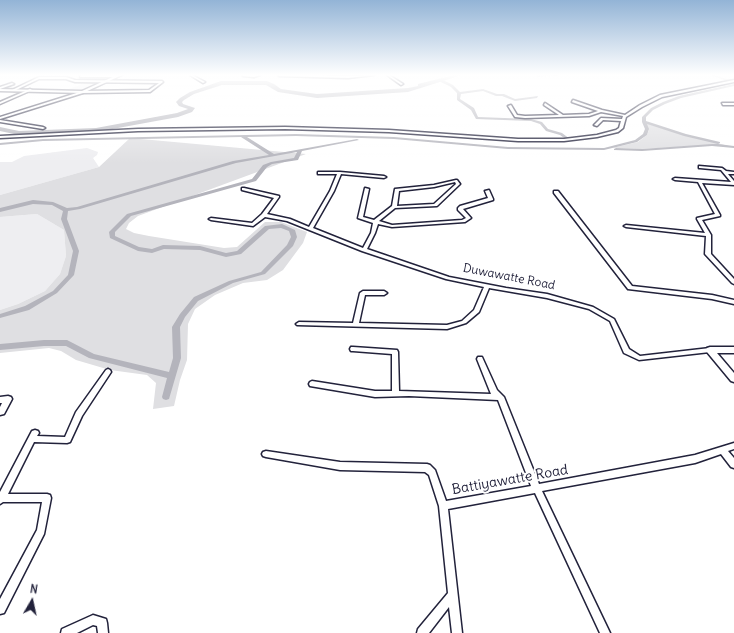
<!DOCTYPE html>
<style>
body{margin:0}
#map{position:relative;width:734px;height:633px;overflow:hidden;background:#fff;font-family:Delius,sans-serif}
canvas{display:block}
.north{position:absolute;left:12px;top:581px;width:40px;height:40px;-webkit-text-stroke:3px #fff;paint-order:stroke;rotate:9deg;font-size:11px;font-weight:700;line-height:16px;text-align:center;color:#22223b}
.north::after{content:'';display:block;margin:auto;width:14px;height:18px;background:#22223b;clip-path:polygon(50% 0,100% 100%,50% 72%,0 100%)}
</style>
<div id="map">
<canvas width="734" height="633"></canvas>
<div class="north">N</div>
</div>
<script>
const ctx = document.querySelector('canvas').getContext('2d');
ctx.lineJoin = 'round';
function fillPath(path, color) {
  ctx.fillStyle = color;
  ctx.fill(path, 'evenodd');
}
function toPath(rows) {
  const path = new Path2D();
  for (const r of rows) {
    path.moveTo(r[0], r[1]);
    for (let i = 2; i < r.length; i += 2) path.lineTo(r[i], r[i + 1]);
  }
  return path;
}
function trace(path, color, width, dash) {
  ctx.strokeStyle = color;
  ctx.lineWidth = width;
  ctx.lineCap = dash ? 'butt' : 'round';
  ctx.setLineDash(dash || []);
  ctx.stroke(path);
}
function drawText(font, color, halo, rows, align = 'center') {
  ctx.font = font + ' Delius,sans-serif';
  ctx.lineWidth = 4;
  ctx.setLineDash([]);
  ctx.textBaseline = 'middle';
  ctx.strokeStyle = halo;
  ctx.fillStyle = color;
  for (const [text, x, y, turn = 0] of rows) {
    ctx.save();
    ctx.translate(x, y);
    ctx.rotate((+turn || 0) * Math.PI / 180);
    ctx.textAlign = isNaN(turn) ? turn : align;
    if (halo) ctx.strokeText(text, 0, 0);
    ctx.fillText(text, 0, 0);
    ctx.restore();
  }
}
fillPath(toPath([
 [108,81,83,92,63,91,88,82],
 [87,148,98,152,97,155,93,158,99,167,0,195,0,162,12,162,24,156],
 [37,214,64,230,66,256,60,274,45,291,18,304,0,310,0,217]
]), '#eeeef1');
fillPath(toPath([
 [645,123,684,135,729,146,712,145,641,149,612,148,638,142,647,135,649,130],
 [130,138,306,154,138,216,129,223,126,229,134,233,149,236,224,248,237,247,265,222,281,222,307,232,303,243,283,270,267,280,243,283,215,295,195,309,188,324,187,360,180,380,174,406,153,409,156,383,147,375,110,370,76,360,61,351,49,348,0,353,0,310,18,304,45,291,60,274,66,256,64,230,37,214,0,217,0,195,99,167]
]), '#dfdfe2');
fillPath(toPath([
 [537,75,568,75,538,77,537,75],
 [710,75,714,75,730,80,727,81,710,75],
 [439,79,441,79,453,85,460,92,483,89,497,94,504,94,515,99,538,96,537,98,515,101,502,96,496,96,483,91,461,94,460,99,474,108,478,117,531,119,542,122,548,129,562,133,570,139,567,140,560,135,546,131,540,124,531,121,476,119,471,110,457,100,457,93,451,87,439,81,439,79],
 [734,84,734,86,681,98,665,104,653,110,646,117,646,121,686,134,720,142,720,143,718,144,734,146,734,148,712,146,642,151,614,150,614,149,616,148,642,149,712,144,718,144,684,136,647,124,649,129,647,135,637,142,604,150,508,149,394,139,296,136,247,137,274,154,357,139,359,140,302,151,298,160,272,164,267,167,256,181,131,216,115,232,115,236,139,247,152,249,163,245,200,246,226,253,237,251,265,226,282,224,295,230,297,237,293,246,265,274,233,283,198,301,185,317,180,327,181,358,169,399,166,400,163,399,162,397,167,378,89,358,66,346,44,346,0,350,0,344,44,340,67,340,94,354,169,372,173,358,172,327,180,314,194,297,229,281,261,272,287,245,291,237,289,231,281,228,269,229,241,254,226,257,200,250,164,249,152,253,138,251,110,238,109,232,127,214,252,179,263,165,271,162,294,158,297,152,236,163,80,209,68,211,67,219,79,251,74,275,57,293,29,310,0,318,0,314,25,306,53,291,68,275,73,251,61,219,63,211,52,205,33,204,0,212,0,208,33,200,53,202,67,208,77,207,233,161,269,155,241,137,43,141,0,145,0,143,43,139,296,134,394,137,508,147,604,148,635,140,643,134,645,129,642,122,642,117,651,108,663,102,679,96,734,84]
]), '#b4b4bc');
fillPath(toPath([
 [454,75,462,75,408,92,317,98,278,92,266,85,222,85,194,94,184,100,182,102,183,104,195,108,192,112,178,117,96,132,19,135,0,131,0,127,19,131,96,128,177,113,188,109,179,106,176,102,180,98,190,92,221,81,267,81,274,84,281,89,317,94,408,88,418,86,418,84,454,75]
]), '#b4b4bc');
const minor = toPath([
 [81,75,116,75,117,76,116,77,80,77,81,75],
 [190,75,192,75,205,82,203,83,190,75],
 [242,75,260,75,254,77,243,76,242,75],
 [278,75,315,75,348,76,374,75,348,78,279,76,278,75],
 [387,75,389,75,403,84,401,85,387,75],
 [39,77,66,77,75,80,162,81,163,82,150,92,83,93,0,119,0,117,83,91,149,90,159,83,75,82,66,79,39,79,14,91,12,90,39,77],
 [734,80,734,82,662,97,642,107,626,117,623,128,618,132,597,137,564,141,518,141,389,132,285,129,138,131,0,138,0,136,138,129,285,127,389,130,518,139,564,139,597,135,616,130,619,128,621,121,603,120,597,126,594,125,601,118,622,119,623,116,601,112,589,116,525,118,515,117,508,106,511,105,517,115,525,116,559,115,544,105,545,103,563,115,589,114,598,111,572,102,573,100,602,110,625,115,640,105,660,95,734,80],
 [12,83,14,84,0,89,0,87,12,83],
 [30,89,32,90,0,104,0,102,30,89],
 [722,103,734,103,734,105,723,105,722,103],
 [0,120,43,127,45,128,43,129,0,122,0,120],
 [699,166,722,168,726,171,734,172,734,174,728,174,734,181,734,185,702,183,720,215,720,216,702,220,711,235,711,254,734,279,734,284,732,283,705,254,706,236,626,227,624,226,626,225,705,233,697,219,697,218,715,214,698,182,675,180,673,179,675,178,731,182,721,170,700,168,699,168,699,166],
 [318,172,340,172,384,176,386,177,384,178,341,174,334,191,313,228,363,248,371,233,373,223,358,218,365,188,369,189,363,217,374,220,392,206,395,189,434,185,456,180,457,180,460,184,437,206,395,208,379,221,392,225,462,220,466,218,458,210,458,208,460,206,488,198,485,191,489,190,493,199,493,200,463,209,471,218,465,222,392,227,378,224,375,233,367,249,449,277,506,288,547,294,593,307,614,319,629,349,640,356,710,348,712,348,713,350,712,352,710,352,639,360,624,353,610,321,589,309,547,298,489,288,479,312,466,323,447,329,297,325,296,324,299,322,353,323,360,293,363,291,384,291,387,293,384,295,365,295,359,323,447,325,462,321,474,310,484,287,446,279,362,251,287,221,265,217,253,226,211,220,209,219,211,218,252,223,262,214,274,198,242,190,242,188,244,188,279,196,279,197,267,214,290,219,309,227,330,191,337,174,318,174,318,172],
 [455,182,456,184,434,204,397,206,399,191,434,187,455,182],
 [554,191,558,191,632,286,712,295,734,300,734,304,712,299,628,289,554,193,554,191],
 [351,347,353,347,397,350,398,352,399,391,491,394,477,359,478,357,482,357,497,390,504,397,539,484,695,455,734,443,734,449,728,451,734,458,734,468,731,467,721,454,695,463,542,491,610,633,600,633,535,493,448,509,462,633,452,633,449,607,429,633,417,633,418,629,448,593,439,506,429,475,425,472,340,470,266,457,263,456,262,454,263,452,266,451,340,462,427,464,430,465,435,470,446,501,531,486,498,400,409,396,375,397,310,386,309,384,310,382,312,381,375,391,392,391,392,354,353,351,351,351,350,349,351,347],
 [108,369,110,370,111,372,82,416,70,442,67,443,34,442,8,494,47,494,50,495,51,498,44,534,4,613,0,614,0,599,37,530,42,502,3,502,0,504,0,492,32,431,35,430,38,431,39,433,37,436,65,437,76,412,106,370,108,369],
 [8,396,11,397,12,399,4,414,0,415,0,407,2,403,0,403,0,397,8,396],
 [93,615,106,619,107,623,108,633,98,633,97,626,93,625,77,633,61,633,62,629,93,615]
]);
const tertiary = toPath([
 [710,347,734,347,734,353,717,353,734,373,734,382,731,381,707,352,706,350,707,348,710,347]
]);
const primary = toPath([
 [117,75,122,75,83,93,0,91,0,89,82,91,117,75]
]);
trace(minor, '#22223b', 3);
trace(tertiary, '#22223b', 3);
trace(primary, '#22223b', 3);
fillPath(minor, '#fff');
fillPath(tertiary, '#fff');
fillPath(primary, '#fff');
const sky = ctx.createLinearGradient(0, 0, 0, 163);
sky.addColorStop(0, '#93b4d6');
sky.addColorStop(0.46, '#fff');
sky.addColorStop(1, '#ffffff00');
ctx.fillStyle = sky;
ctx.fillRect(0, 0, 734, 163);
drawText('12px', '#22223b', '#fff', [
 ["Duwawatte Road",509,277,11]
]);
drawText('14px', '#22223b', '#fff', [
 ["Battiyawatte Road",510,480,-10]
]);
</script>
